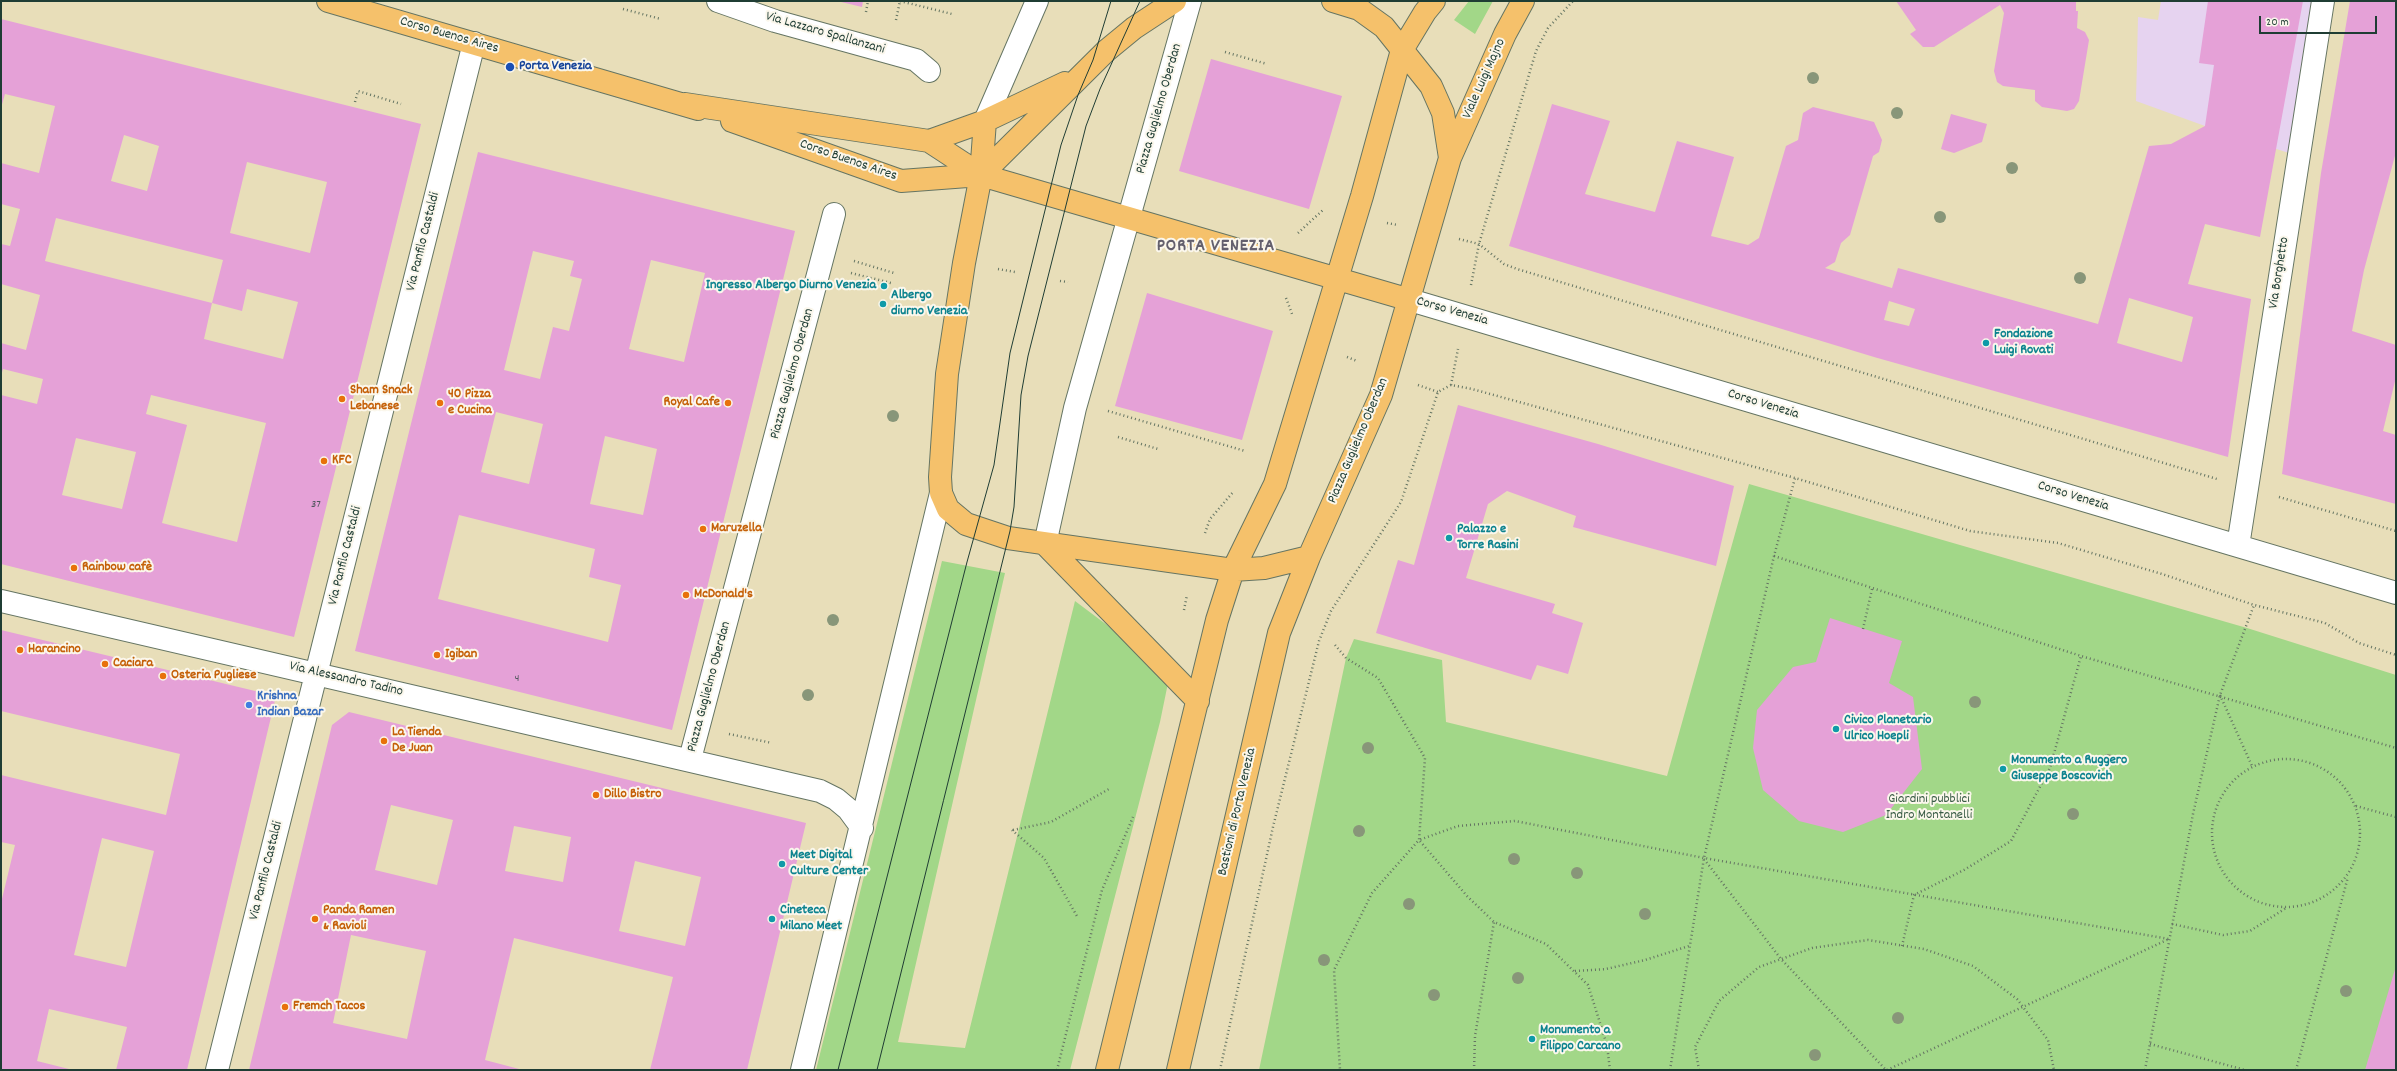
<!DOCTYPE html>
<meta charset="utf-8">
<style>
body{margin:0}
#map{position:relative;width:2397px;height:1071px;overflow:hidden;background:#e8deb9;font-family:Dekko,sans-serif}
canvas{display:block}
.frame{position:absolute;inset:0;border:2px solid #1f3d34;pointer-events:none}
.scale{position:absolute;left:2259px;top:16px;width:118px;height:18px;box-sizing:border-box;border:2px solid #1f3d34;border-top:0;padding-left:5px;font-size:12px;line-height:14px;white-space:nowrap;color:#1f3d34;-webkit-text-stroke:3px #fbf7ec;paint-order:stroke}
</style>
<div id="map">
<canvas width="2397" height="1071"></canvas>
<div class="frame"></div>
<div class="scale">20 m</div>
</div>
<script>
const ctx = document.querySelector('canvas').getContext('2d');
ctx.lineJoin = 'round';
function fillPath(path, color) {
  ctx.fillStyle = color;
  ctx.fill(path, 'evenodd');
}
function toPath(rows) {
  const path = new Path2D();
  for (const r of rows) {
    if (r.length === 3) {
      path.moveTo(r[0] + r[2], r[1]);
      path.arc(r[0], r[1], r[2], 0, 2 * Math.PI);
      continue;
    }
    path.moveTo(r[0], r[1]);
    for (let i = 2; i < r.length; i += 2) path.lineTo(r[i], r[i + 1]);
  }
  return path;
}
function trace(path, color, width, dash) {
  ctx.strokeStyle = color;
  ctx.lineWidth = width;
  ctx.lineCap = dash ? 'butt' : 'round';
  ctx.setLineDash(dash || []);
  ctx.stroke(path);
}
function drawText(font, color, halo, rows, align = 'center') {
  ctx.font = font + ' Dekko,sans-serif';
  ctx.lineWidth = 4;
  ctx.setLineDash([]);
  ctx.textBaseline = 'middle';
  ctx.strokeStyle = halo;
  ctx.fillStyle = color;
  for (const [text, x, y, turn = 0] of rows) {
    ctx.save();
    ctx.translate(x, y);
    ctx.rotate((+turn || 0) * Math.PI / 180);
    ctx.textAlign = isNaN(turn) ? turn : align;
    if (halo) ctx.strokeText(text, 0, 0);
    ctx.fillText(text, 0, 0);
    ctx.restore();
  }
}
fillPath(toPath([
 [2161,1,2316,1,2292,154,2205,126,2136,101,2138,17,2158,20]
]), '#e6d3f0');
fillPath(toPath([
 [1469,1,1493,1,1475,34,1454,20],
 [1749,484,2247,628,2396,675,2396,1070,1259,1070,1346,658,1354,639,1442,660,1446,722,1667,776],
 [942,561,1005,573,898,1042,965,1048,1075,601,1107,625,1168,683,1160,722,1070,1070,816,1070]
]), '#a2d788');
fillPath(toPath([
 [837,1,863,1,862,7],
 [1896,1,2076,1,2076,11,2078,11,2077,28,2085,32,2089,40,2079,101,2074,109,2067,111,2042,107,2035,101,2035,90,2003,86,1997,82,1994,71,2004,13,2000,5,1934,47,1923,47,1910,34,1916,30],
 [2208,1,2303,1,2260,237,2205,224,2188,284,2251,299,2228,457,1874,357,1509,246,1552,104,1610,121,1585,194,1655,212,1677,141,1734,157,1711,236,1748,245,1759,238,1786,146,1798,140,1803,113,1813,107,1874,122,1882,140,1879,152,1873,156,1850,235,1841,243,1835,262,1825,268,1892,288,1898,268,2098,324,2149,146,2171,144,2205,126,2214,65,2199,63],
 [2129,298,2193,317,2182,362,2117,343],
 [1889,301,1915,309,1909,326,1884,320],
 [2350,1,2396,1,2396,152,2364,270,2352,331,2396,345,2396,377,2383,431,2396,435,2396,504,2282,474,2321,173],
 [1,19,421,124,294,637,1,564,1,395,37,404,43,379,3,369,1,376,1,343,26,350,40,295,1,284,1,244,10,246,20,209,1,204,1,163,39,173,55,106,5,94,1,108],
 [124,135,159,146,147,191,111,181],
 [247,162,327,182,310,253,230,233],
 [56,218,223,260,212,303,242,311,247,289,298,302,283,359,204,339,212,303,45,261],
 [151,395,266,423,237,542,162,523,187,425,146,414],
 [76,438,136,452,122,509,62,495],
 [1211,59,1342,96,1309,209,1179,171],
 [1951,114,1987,124,1982,142,1954,153,1941,149],
 [478,152,795,231,672,730,355,651],
 [533,251,574,261,570,276,582,279,569,331,553,327,540,379,504,370],
 [651,260,705,273,684,362,629,349],
 [496,412,543,424,529,484,481,472],
 [605,436,657,449,643,515,590,504],
 [459,515,595,549,589,577,621,585,608,642,438,599],
 [1147,293,1273,331,1242,440,1115,406],
 [1458,405,1598,444,1734,486,1716,566,1573,527,1576,516,1507,491,1488,504,1466,578,1555,604,1552,613,1583,623,1568,674,1537,665,1531,680,1376,633,1398,560,1414,565],
 [1830,618,1902,641,1889,683,1913,697,1922,769,1886,815,1843,832,1799,821,1763,790,1753,748,1757,710,1793,667,1816,662],
 [1,630,276,696,187,1070,116,1070,127,1027,49,1009,37,1061,73,1070,1,1070,1,903,15,845,1,842,1,775,166,815,180,754,1,711],
 [102,838,154,851,126,967,74,955],
 [349,712,806,823,747,1070,650,1070,673,977,514,938,485,1060,523,1070,249,1070,332,725],
 [391,805,453,820,437,885,375,870],
 [514,826,571,837,563,882,505,871],
 [635,861,701,877,685,946,619,931],
 [351,935,426,951,407,1039,333,1023],
 [2396,966,2396,1070,2365,1070]
]), '#e5a1d7');
const minor = toPath([
 [718,1,775,21,916,60,929,71],
 [985,121,1037,1],
 [1410,300,2396,593],
 [1045,544,1075,408,1190,1],
 [2238,546,2323,1],
 [1,601,820,791,836,799,848,809,862,828],
 [690,759,834,214],
 [217,1070,474,43],
 [802,1070,941,493]
]);
const major = toPath([
 [328,1,698,109],
 [685,104,929,141,981,175,1410,300],
 [732,121,901,181,981,175],
 [985,121,981,175,964,263,947,374,940,477,941,493,948,509,966,524,1008,538,1233,570,1264,568,1309,557],
 [929,141,985,121,1065,83],
 [1450,158,1505,34,1523,1],
 [981,175,1106,51,1134,28,1175,1],
 [1045,544,1198,701],
 [1107,1070,1217,620,1233,570,1275,484,1362,196,1402,50,1425,12,1434,1],
 [1178,1070,1279,633,1309,557,1381,395,1450,158,1443,113,1431,86,1384,27,1359,9,1333,1]
]);
trace(minor, '#657563', 24);
trace(major, '#657563', 24);
trace(toPath([
 [900,1,952,14],
 [623,9,661,19],
 [866,12,868,1],
 [896,20,900,1],
 [1225,52,1267,64],
 [355,102,358,91,401,104],
 [1387,223,1398,225],
 [1298,233,1324,209],
 [1459,239,1479,244,1504,264,1517,269,2217,479],
 [854,261,894,273],
 [998,269,1015,272],
 [851,273,891,283],
 [1060,281,1068,282],
 [1471,285,1479,244,1536,51,1548,28,1573,1],
 [1286,298,1292,314],
 [1347,357,1357,361],
 [1418,385,1438,392],
 [1451,385,1458,349],
 [1108,411,1245,451],
 [1118,437,1158,449],
 [2279,497,2396,531],
 [1205,533,1210,519,1234,491],
 [1774,556,2081,656,2396,748],
 [1184,610,1187,595],
 [1863,629,1872,589],
 [1335,645,1346,658,1378,678,1425,758,1419,840,1372,893,1334,970,1340,1070],
 [2220,695,2252,766],
 [729,734,772,743],
 [2286,833,74],
 [2356,806,2396,817],
 [1012,830,1044,858,1078,918],
 [1013,830,1051,822,1109,789],
 [1704,859,1781,959,1886,1070],
 [2172,924,2223,935,2250,931,2286,908],
 [1902,946,1914,895,1964,870,2011,841,2050,768,2081,656],
 [1575,971,1606,969,1645,960,1689,946],
 [2150,1044,2245,1070],
 [1057,1070,1102,890,1133,817],
 [1220,1070,1273,827,1319,641,1331,611,1401,502,1438,392,1451,385,1472,389,1795,478,1970,531,2058,543,2162,574,2254,605,2325,623,2359,643,2396,655],
 [1474,1070,1475,1036,1494,922],
 [1610,1070,1607,1045,1588,985,1546,944,1494,922,1467,896,1419,840,1458,826,1515,821,1704,858,2169,939],
 [1670,1070,1704,858,1774,556,1795,478],
 [1699,1070,1695,1047,1719,1001,1759,967,1812,948,1868,940,1924,949,1973,966,2017,999,2048,1040,2054,1070],
 [1887,1070,2169,939],
 [2145,1070,2193,814,2220,695,2254,605],
 [2296,1070,2348,877]
]), '#657563', 2.5, [1, 3]);
trace(minor, '#fff', 22);
trace(major, '#f5c16b', 22);
trace(toPath([
 [838,1070,967,562,994,465,1010,353,1061,145,1078,95,1093,60,1111,1],
 [877,1070,1010,531,1014,507,1021,395,1028,356,1086,126,1100,89,1140,1]
]), '#1f3d34', 1);
ctx.fillStyle = '#889679';
for (const [x, y] of [
 [1813,78],
 [1897,113],
 [2012,168],
 [1940,217],
 [2080,278],
 [893,416],
 [833,620],
 [808,695],
 [1975,702],
 [1368,748],
 [2108,760],
 [2073,814],
 [1359,831],
 [1514,859],
 [1577,873],
 [1409,904],
 [1645,914],
 [1324,960],
 [1518,978],
 [2346,991],
 [1434,995],
 [1898,1018],
 [1815,1055]
]) {
  ctx.beginPath();
  ctx.arc(x, y, 6, 0, 2 * Math.PI);
  ctx.fill();
}
for (const [x, y, r, color] of [
 [510,67,5,"#1a4fb4"],
 [884,286,4,"#0f9aa8"],
 [883,304,4,"#0f9aa8"],
 [1986,343,4,"#0f9aa8"],
 [342,399,4,"#e8710a"],
 [440,403,4,"#e8710a"],
 [728,403,4,"#e8710a"],
 [324,461,4,"#e8710a"],
 [703,529,4,"#e8710a"],
 [1449,538,4,"#0f9aa8"],
 [74,568,4,"#e8710a"],
 [686,595,4,"#e8710a"],
 [20,650,4,"#e8710a"],
 [437,655,4,"#e8710a"],
 [105,664,4,"#e8710a"],
 [163,676,4,"#e8710a"],
 [249,705,4,"#3f7fe0"],
 [1836,729,4,"#0f9aa8"],
 [384,741,4,"#e8710a"],
 [2003,769,4,"#0f9aa8"],
 [596,795,4,"#e8710a"],
 [782,864,4,"#0f9aa8"],
 [315,919,4,"#e8710a"],
 [772,919,4,"#0f9aa8"],
 [285,1007,4,"#e8710a"],
 [1532,1039,4,"#0f9aa8"]
]) {
  const dot = new Path2D();
  dot.arc(x, y, r, 0, 2 * Math.PI);
  ctx.fillStyle = color;
  ctx.fill(dot);
  trace(dot, '#fbf7ec', 1.5);
}
drawText('12px', '#50565d', null, [
 ["37",316,505],
 ["4",517,679]
]);
drawText('14px', '#1f3d34', '#fbf7ec', [
 ["Via Lazzaro Spallanzani",825,34,16],
 ["Corso Buenos Aires",449,36,16],
 ["Viale Luigi Majno",1485,79,-66],
 ["Piazza Guglielmo Oberdan",1160,109,-74],
 ["Corso Buenos Aires",848,161,19],
 ["Via Panfilo Castaldi",424,242,-76],
 ["Via Borghetto",2280,273,-81],
 ["Corso Venezia",1452,312,16],
 ["Piazza Guglielmo Oberdan",793,374,-75],
 ["Corso Venezia",1763,405,17],
 ["Piazza Guglielmo Oberdan",1359,441,-67],
 ["Corso Venezia",2073,497,17],
 ["Via Panfilo Castaldi",346,556,-76],
 ["Via Alessandro Tadino",346,680,13],
 ["Piazza Guglielmo Oberdan",710,687,-75],
 ["Bastioni di Porta Venezia",1238,812,-77],
 ["Via Panfilo Castaldi",267,871,-76]
]);
drawText('bold 14px', '#164399', '#fbf7ec', [
 ["Porta Venezia",519,67]
], 'left');
drawText('bold 14px', '#0d838f', '#fbf7ec', [
 ["Ingresso Albergo Diurno Venezia",876,286,"right"],
 ["Albergo",891,296],
 ["diurno Venezia",891,312],
 ["Fondazione",1994,335],
 ["Luigi Rovati",1994,351],
 ["Palazzo e",1457,530],
 ["Torre Rasini",1457,546],
 ["Civico Planetario",1844,721],
 ["Ulrico Hoepli",1844,737],
 ["Monumento a Ruggero",2011,761],
 ["Giuseppe Boscovich",2011,777],
 ["Meet Digital",790,856],
 ["Culture Center",790,872],
 ["Cineteca",780,911],
 ["Milano Meet",780,927],
 ["Monumento a",1540,1031],
 ["Filippo Carcano",1540,1047]
], 'left');
drawText('bold 14px', '#c56008', '#fbf7ec', [
 ["Sham Snack",350,391],
 ["Lebanese",350,407],
 ["40 Pizza",448,395],
 ["e Cucina",448,411],
 ["Royal Cafe",720,403,"right"],
 ["KFC",332,461],
 ["Maruzella",711,529],
 ["Rainbow cafè",82,568],
 ["McDonald's",694,595],
 ["Harancino",28,650],
 ["Igiban",445,655],
 ["Caciara",113,664],
 ["Osteria Pugliese",171,676],
 ["La Tienda",392,733],
 ["De Juan",392,749],
 ["Dillo Bistro",604,795],
 ["Panda Ramen",323,911],
 ["& Ravioli",323,927],
 ["Fremch Tacos",293,1007]
], 'left');
drawText('bold 14px', '#366cbe', '#fbf7ec', [
 ["Krishna",257,697],
 ["Indian Bazar",257,713]
], 'left');
drawText('14px', '#395c45', '#fbf7ec', [
 ["Giardini pubblici",1929,800],
 ["Indro Montanelli",1929,816]
]);
ctx.letterSpacing = '1px';
drawText('bold 18px', '#64606d', '#fbf7ec', [
 ["PORTA VENEZIA",1216,248]
]);
ctx.letterSpacing = '0px';
</script>
